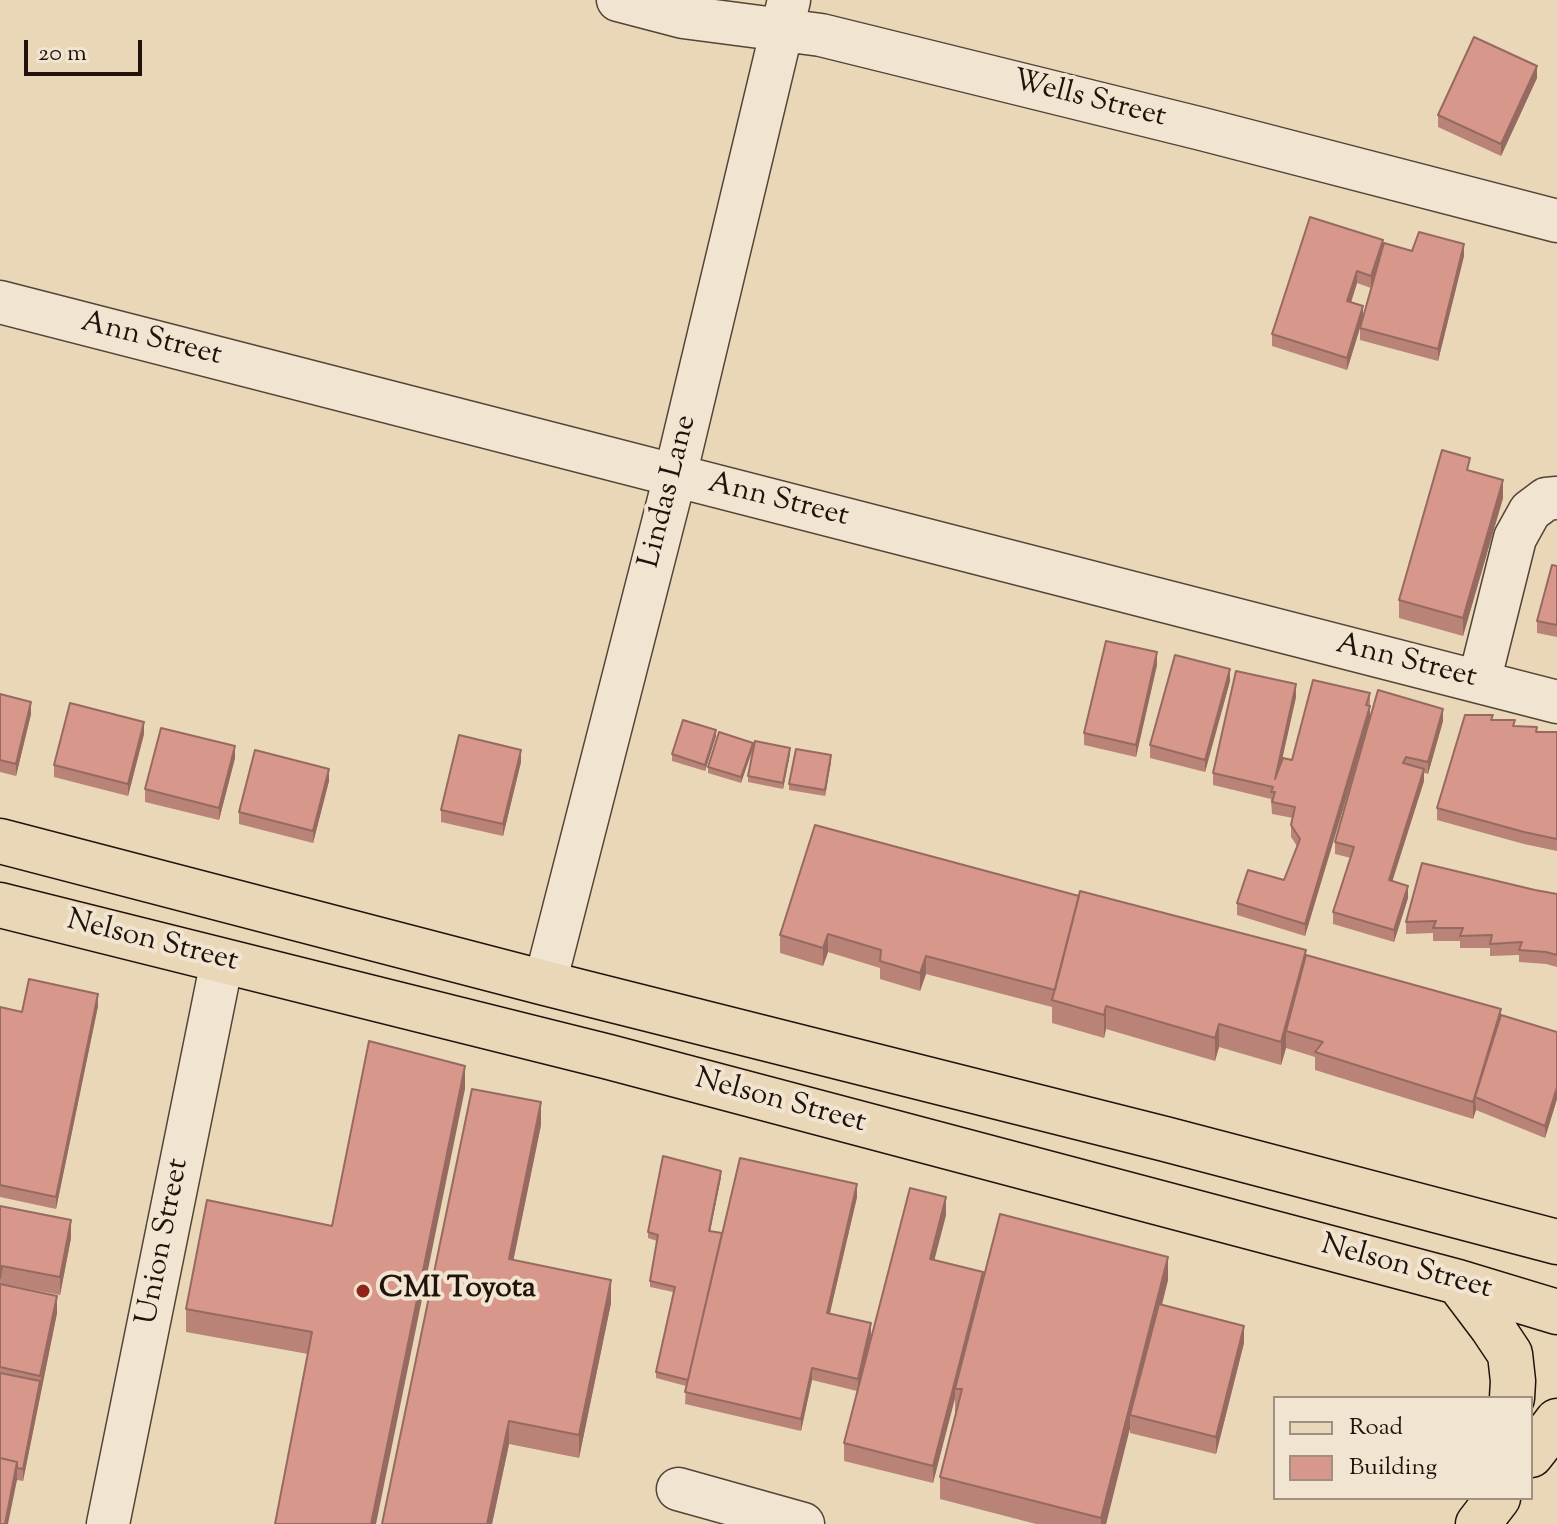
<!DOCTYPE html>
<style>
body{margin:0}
#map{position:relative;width:1557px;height:1524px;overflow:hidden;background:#e9d7b8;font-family:"Sorts Mill Goudy",serif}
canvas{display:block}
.legend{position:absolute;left:1273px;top:1396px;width:260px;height:104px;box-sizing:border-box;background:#f1e5d1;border:2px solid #9e9182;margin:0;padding:10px 14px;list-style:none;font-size:24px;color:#21130c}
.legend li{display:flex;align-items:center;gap:16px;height:40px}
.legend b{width:40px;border:2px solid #9e9182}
.scale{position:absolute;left:24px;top:40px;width:118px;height:36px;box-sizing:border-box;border:4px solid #21130c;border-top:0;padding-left:10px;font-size:24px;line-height:28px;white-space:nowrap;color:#21130c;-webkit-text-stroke:6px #f1e5d1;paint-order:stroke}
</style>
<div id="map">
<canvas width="1557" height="1524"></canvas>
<ul class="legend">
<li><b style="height:10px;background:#e9d7b8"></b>Road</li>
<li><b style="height:22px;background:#d7988b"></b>Building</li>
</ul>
<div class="scale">20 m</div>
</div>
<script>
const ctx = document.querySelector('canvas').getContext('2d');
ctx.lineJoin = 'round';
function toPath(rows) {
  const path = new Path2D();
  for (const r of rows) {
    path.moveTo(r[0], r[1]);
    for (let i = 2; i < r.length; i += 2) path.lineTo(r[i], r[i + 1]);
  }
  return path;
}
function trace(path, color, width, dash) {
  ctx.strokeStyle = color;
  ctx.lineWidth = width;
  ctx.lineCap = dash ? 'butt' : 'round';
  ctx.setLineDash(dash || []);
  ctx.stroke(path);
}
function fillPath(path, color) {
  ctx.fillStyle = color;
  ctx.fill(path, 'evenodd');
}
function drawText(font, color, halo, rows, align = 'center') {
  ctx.font = font + ' "Sorts Mill Goudy",serif';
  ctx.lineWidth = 8;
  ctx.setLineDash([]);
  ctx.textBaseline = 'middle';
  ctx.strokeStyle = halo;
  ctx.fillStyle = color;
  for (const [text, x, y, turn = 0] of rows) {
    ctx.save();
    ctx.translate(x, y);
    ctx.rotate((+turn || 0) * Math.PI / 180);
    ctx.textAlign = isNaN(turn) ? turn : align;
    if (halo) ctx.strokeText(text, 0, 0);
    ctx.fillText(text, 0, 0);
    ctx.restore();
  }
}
const minor = toPath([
 [618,0,683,17,821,35,1202,129,1557,221],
 [0,302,1557,702],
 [1479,682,1515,538,1530,511,1546,499,1557,498],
 [545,983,675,476,789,0],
 [678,1489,803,1524],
 [108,1524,222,961]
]);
const major = toPath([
 [0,841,545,983,1165,1139,1557,1242],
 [0,905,609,1057,1458,1282,1557,1312],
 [1458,1282,1492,1327,1510,1354,1513,1381,1512,1398],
 [1531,1455,1557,1421],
 [1478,1524,1498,1498]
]);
trace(minor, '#534437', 45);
trace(major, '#21130c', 47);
trace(minor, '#f1e5d1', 42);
trace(major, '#e9d7b8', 44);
fillPath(toPath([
 [1537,78,1501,156,1438,127,1438,115],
 [1383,248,1464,256,1438,361,1360,340,1360,328,1347,370,1272,346,1272,334],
 [1357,283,1371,288,1363,317,1351,303],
 [1503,498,1463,636,1399,618,1399,600],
 [1557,566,1557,637,1537,633,1537,621],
 [1157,665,1136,757,1084,745,1084,733],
 [1230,681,1205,772,1150,758,1150,745],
 [1370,693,1370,717,1443,721,1428,774,1424,773,1424,781,1392,881,1408,898,1394,942,1333,924,1333,912,1351,858,1335,854,1335,842,1365,737,1305,936,1237,915,1237,903,1284,880,1297,846,1291,837,1291,825,1293,818,1272,814,1271,799,1213,785,1213,773,1296,697,1281,764,1292,760],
 [0,694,31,714,16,776,0,772],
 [1493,720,1537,732,1557,732,1557,851,1524,844,1437,820,1437,808],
 [144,734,128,796,54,777,54,765],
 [716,736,705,771,672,761,672,754],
 [753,743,741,783,708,773,708,767],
 [790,754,783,789,748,782,748,776],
 [235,758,219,820,145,802,145,789],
 [521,762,503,836,441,822,441,810],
 [831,762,825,796,789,790,789,784],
 [329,781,313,843,239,824,239,812],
 [1535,890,1557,894,1557,967,1546,964,1519,962,1519,955,1490,956,1490,948,1460,948,1460,941,1433,941,1433,933,1406,934,1406,922],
 [1079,896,1306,955,1557,1032,1557,1099,1545,1138,1476,1110,1473,1119,1315,1070,1315,1057,1286,1048,1281,1065,1219,1047,1215,1061,1106,1029,1104,1038,1052,1023,1052,1007,926,974,920,991,880,979,880,968,828,952,823,966,780,953,780,935],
 [98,1006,56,1209,0,1197,0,1007,22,1012],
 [465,1089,308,1354,186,1332,186,1309,332,1226],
 [541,1125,513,1260,611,1303,579,1458,509,1444,492,1524,382,1524],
 [721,1177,710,1231,722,1233,857,1197,830,1313,871,1335,864,1364,946,1215,934,1260,983,1281,1168,1280,1162,1305,1244,1343,1216,1454,1130,1433,1130,1428,1106,1524,1036,1524,940,1499,940,1477,956,1412,955,1412,955,1398,933,1483,844,1461,844,1443,857,1391,812,1380,801,1431,685,1404,686,1386,656,1378,656,1372,673,1292,650,1287,650,1281,657,1241,648,1238,648,1232],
 [0,1206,71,1238,60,1295,2,1284,57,1313,23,1481,17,1480,0,1524]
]), '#b98378');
fillPath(toPath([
 [1537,66,1537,78,1501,156,1501,144],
 [1383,240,1383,252,1371,288,1371,276],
 [1464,244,1464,256,1438,361,1438,349],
 [1357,271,1357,283,1347,314,1347,301],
 [1363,306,1363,318,1347,370,1347,358],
 [1503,480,1503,498,1463,636,1463,618],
 [1157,652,1157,665,1136,757,1136,745],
 [1230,669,1230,681,1205,772,1205,760],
 [1296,684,1296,697,1275,791,1275,779],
 [31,702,31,714,16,776,16,764],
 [1370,706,1370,718,1305,936,1305,924],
 [1443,709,1443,721,1428,774,1428,762],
 [144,722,144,734,128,796,128,784],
 [716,730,716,736,705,771,705,765],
 [753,743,753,749,741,783,741,777],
 [235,746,235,758,219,820,219,808],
 [790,748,790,754,783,789,783,783],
 [521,750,521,762,503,836,503,824],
 [831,755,831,762,825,796,825,790],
 [329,769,329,781,313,843,313,831],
 [1424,769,1424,781,1389,892,1389,880],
 [1408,886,1408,898,1394,942,1394,930],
 [828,934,828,952,823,966,823,948],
 [1306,950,1306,973,1286,1031,1286,1048,1281,1065,1281,1042],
 [926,956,926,974,920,991,920,973],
 [98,994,98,1006,56,1209,56,1197],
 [1106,1006,1106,1029,1104,1038,1104,1015],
 [1501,1009,1501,1027,1475,1097,1476,1110,1473,1119,1473,1102],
 [1219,1024,1219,1047,1215,1061,1215,1038],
 [465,1066,465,1089,376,1524,371,1524],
 [1557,1087,1557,1099,1545,1138,1545,1126],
 [541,1102,541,1125,509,1282,509,1259],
 [721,1171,721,1177,709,1237,709,1231],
 [857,1184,857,1197,827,1325,827,1313],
 [946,1197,946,1215,930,1277,930,1259],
 [71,1220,71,1238,60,1295,60,1277],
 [1168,1257,1168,1280,1133,1416,1130,1415,1130,1428,1106,1524,1101,1524,1101,1518],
 [983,1272,983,1290,955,1389,955,1398,933,1483,933,1466],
 [611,1280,611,1303,579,1458,579,1435],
 [57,1296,57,1313,23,1481,23,1469],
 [871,1323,871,1335,858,1391,858,1379],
 [1244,1326,1244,1343,1216,1454,1216,1437],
 [812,1368,812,1380,801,1431,801,1419],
 [509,1421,509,1444,492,1524,487,1524],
 [17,1462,17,1480,8,1524,5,1524]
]), '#966a61');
const building = toPath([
 [1474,37,1537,66,1501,144,1438,115,1474,37],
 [1310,217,1383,240,1371,276,1357,271,1347,301,1363,306,1347,358,1272,334,1310,217],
 [1419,232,1464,244,1438,349,1360,328,1384,243,1412,251,1419,232],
 [1442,450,1470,458,1467,470,1503,480,1463,618,1399,600,1442,450],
 [1552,565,1557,566,1557,625,1537,621,1552,565],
 [1106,641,1157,652,1136,745,1084,733,1106,641],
 [1175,655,1230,669,1205,760,1150,745,1175,655],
 [1236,671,1296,684,1275,779,1283,758,1292,760,1313,680,1370,693,1366,705,1370,706,1305,924,1237,903,1248,870,1284,880,1300,839,1291,825,1295,807,1272,802,1275,792,1271,792,1273,787,1213,773,1236,671],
 [1378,690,1443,709,1428,762,1406,757,1403,763,1424,769,1389,880,1408,886,1394,930,1333,912,1354,847,1335,842,1378,690],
 [0,694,31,702,16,764,0,760,0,694],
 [70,703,144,722,128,784,54,765,70,703],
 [1465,715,1493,715,1491,720,1515,720,1513,726,1537,727,1536,732,1557,732,1557,839,1524,832,1437,808,1465,715],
 [683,720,716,730,705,765,672,754,683,720],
 [161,728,235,746,219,808,145,789,161,728],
 [719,732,753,743,741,777,708,767,719,732],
 [459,735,521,750,503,824,441,810,459,735],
 [755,741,790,748,783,783,748,776,755,741],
 [796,749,831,755,825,790,789,784,796,749],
 [255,750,329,769,313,831,239,812,255,750],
 [815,825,1079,896,1055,990,926,956,920,973,880,961,881,950,828,934,823,948,780,935,815,825],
 [1422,863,1535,890,1557,894,1557,955,1546,952,1519,950,1522,942,1490,944,1492,935,1460,936,1463,928,1433,928,1436,921,1406,922,1422,863],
 [1080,891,1306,950,1281,1042,1219,1024,1215,1038,1106,1006,1104,1015,1052,1000,1080,891],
 [1306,955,1501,1009,1473,1102,1315,1052,1323,1042,1286,1031,1306,955],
 [29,979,98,994,56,1197,0,1185,0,1007,22,1012,29,979],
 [1501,1015,1557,1032,1557,1087,1545,1126,1475,1097,1501,1015],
 [369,1041,465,1066,371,1524,275,1524,312,1332,186,1309,207,1200,332,1226,369,1041],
 [472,1089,541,1102,509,1259,611,1280,579,1435,509,1421,487,1524,382,1524,472,1089],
 [663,1156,721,1171,709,1231,722,1233,688,1380,656,1372,675,1287,650,1281,658,1235,648,1232,663,1156],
 [740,1158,857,1184,827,1313,871,1323,858,1379,812,1368,801,1419,685,1392,740,1158],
 [910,1188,946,1197,930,1259,983,1272,933,1466,844,1443,910,1188],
 [0,1206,71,1220,60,1277,2,1266,0,1278,0,1206],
 [1000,1214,1168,1257,1101,1518,940,1477,962,1389,955,1389,1000,1214],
 [0,1284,57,1296,40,1376,0,1367,0,1284],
 [1159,1304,1244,1326,1216,1437,1130,1415,1159,1304],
 [0,1373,40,1381,23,1469,17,1468,17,1462,0,1458,0,1373],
 [0,1458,17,1462,5,1524,0,1524,0,1458]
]);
fillPath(building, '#d7988b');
trace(building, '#966a61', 2);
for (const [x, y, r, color] of [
 [363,1291,8,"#8f2418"]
]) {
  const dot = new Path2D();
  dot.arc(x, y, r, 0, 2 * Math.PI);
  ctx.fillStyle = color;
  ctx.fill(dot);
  trace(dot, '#f1e5d1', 3);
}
drawText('30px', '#21130c', '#f1e5d1', [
 ["Wells Street",1089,101,14],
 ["Ann Street",151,341,14],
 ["Lindas Lane",670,492,-76],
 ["Ann Street",778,502,14],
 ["Ann Street",1406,663,14],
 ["Nelson Street",152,943,14],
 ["Nelson Street",780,1103,15],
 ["Union Street",165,1242,-79],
 ["Nelson Street",1406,1269,15]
]);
drawText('bold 30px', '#21130c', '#f1e5d1', [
 ["CMI Toyota",379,1291]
], 'left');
</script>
